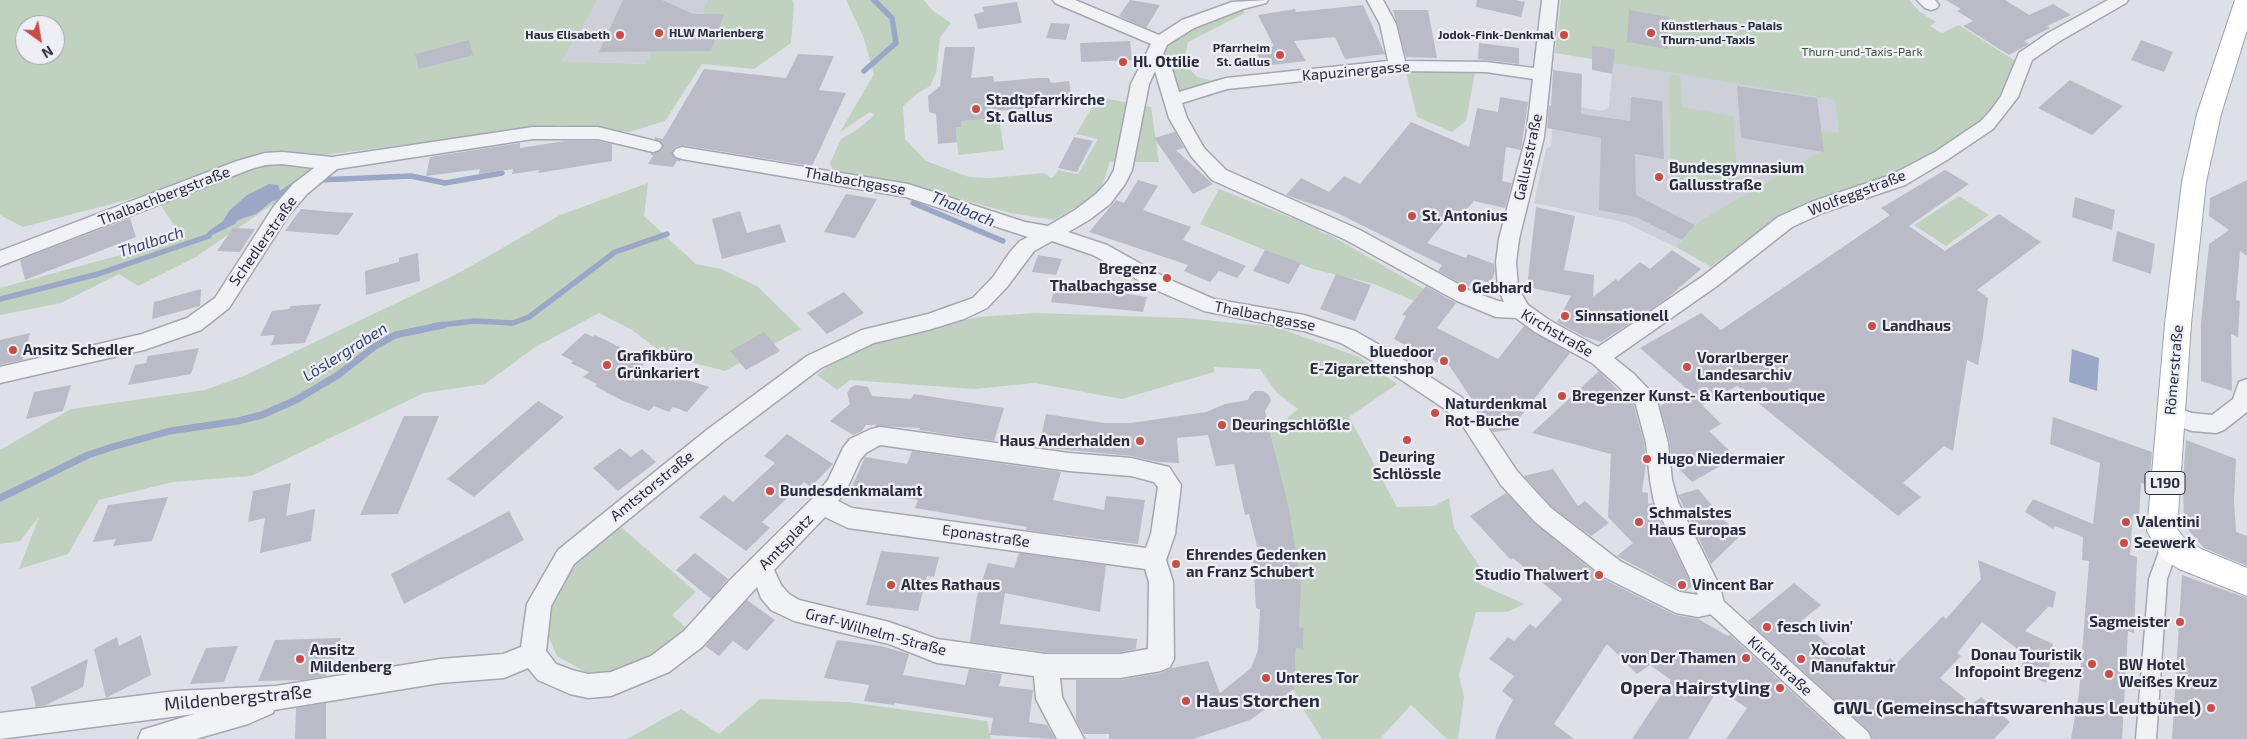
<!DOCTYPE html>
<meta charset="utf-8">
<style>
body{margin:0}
#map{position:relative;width:2247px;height:739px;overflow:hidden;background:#dee0e7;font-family:"Exo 2",sans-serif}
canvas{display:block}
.north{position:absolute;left:15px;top:15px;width:50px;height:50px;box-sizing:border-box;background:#eeeff5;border:1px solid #9fa1ab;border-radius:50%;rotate:148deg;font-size:14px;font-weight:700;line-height:20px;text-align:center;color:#282c3d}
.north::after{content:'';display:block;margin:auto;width:18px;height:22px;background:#c74e48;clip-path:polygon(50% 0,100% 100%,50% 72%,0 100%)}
</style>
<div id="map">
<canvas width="2247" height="739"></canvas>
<div class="north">N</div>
</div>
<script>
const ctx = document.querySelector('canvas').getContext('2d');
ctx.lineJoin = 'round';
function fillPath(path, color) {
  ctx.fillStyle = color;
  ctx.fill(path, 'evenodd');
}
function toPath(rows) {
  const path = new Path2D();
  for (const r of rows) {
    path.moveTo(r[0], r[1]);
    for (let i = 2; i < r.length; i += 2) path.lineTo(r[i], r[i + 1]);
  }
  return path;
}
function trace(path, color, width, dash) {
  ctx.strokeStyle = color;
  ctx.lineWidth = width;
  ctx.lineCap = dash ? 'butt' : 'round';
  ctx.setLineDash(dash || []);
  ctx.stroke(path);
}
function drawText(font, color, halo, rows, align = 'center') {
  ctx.font = font + ' "Exo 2",sans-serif';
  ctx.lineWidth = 4.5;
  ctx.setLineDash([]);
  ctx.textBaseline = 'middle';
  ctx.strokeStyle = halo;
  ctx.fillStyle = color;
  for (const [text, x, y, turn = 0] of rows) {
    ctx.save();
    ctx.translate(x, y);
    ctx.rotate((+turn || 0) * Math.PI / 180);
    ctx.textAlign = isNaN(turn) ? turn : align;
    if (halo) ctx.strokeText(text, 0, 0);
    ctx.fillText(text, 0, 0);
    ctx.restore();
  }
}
fillPath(toPath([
 [598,0,768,0,717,55,683,65,562,61],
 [1613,62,1835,100,1839,133,1824,150,1699,221,1676,247,1623,222,1534,203,1546,149,1551,146,1554,102,1602,111,1609,107]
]), '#cdcfd9');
fillPath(toPath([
 [0,0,598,0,562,61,646,64,652,51,711,51,724,15,703,14,708,0,792,0,794,4,791,43,754,69,702,64,665,121,629,132,561,125,324,155,293,190,196,257,138,286,119,274,61,303,0,315,0,288,182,238,153,193,23,227,0,215],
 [25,25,55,25,55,55,25,55],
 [846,0,924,0,932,10,951,23,940,38,936,73,930,86,918,93,903,106,905,139,926,161,969,177,991,178,1044,173,1051,178,1055,176,1058,170,1078,174,1098,139,1076,134,1098,97,1151,107,1159,162,1110,162,1099,194,1054,220,1011,213,946,195,833,171,830,163,841,139,858,129,874,115,870,112,840,132,874,74,863,36],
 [1561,0,1909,0,1920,12,1936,22,1930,26,1942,33,1959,25,2017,62,1992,109,1983,120,1938,154,1877,182,1777,217,1711,267,1676,247,1699,221,1823,150,1821,131,1839,133,1835,100,1555,53],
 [1239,7,1245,13,1188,42,1184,63,1197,77,1217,82,1175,94,1163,56,1166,43,1190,26],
 [1437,71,1475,73,1466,121,1452,132,1417,117,1406,72],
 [1669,74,1680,76,1682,107,1733,116,1738,187,1683,177,1683,185,1671,183],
 [999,118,1004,150,958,155,956,127,962,127,961,121],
 [648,183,644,216,696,264,721,269,757,286,801,329,725,371,666,356,632,330,599,313,534,348,485,384,424,393,251,476,173,482,99,500,68,554,19,569,39,517,20,541,0,544,0,450,71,409,205,390,246,375,457,274,560,215],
 [1219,189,1319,229,1320,232,1330,235,1424,289,1414,301,1374,284,1313,269,1200,224],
 [1959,196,1989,215,1946,246,1914,225],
 [1036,313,1186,318,1276,327,1359,357,1397,384,1349,417,1397,507,1434,506,1449,498,1454,528,1482,570,1479,584,1525,604,1507,612,1476,612,1459,675,1464,697,1458,739,1447,739,1411,705,1380,739,1322,739,1297,699,1294,689,1296,648,1303,649,1304,628,1296,627,1276,459,1271,432,1298,409,1277,393,1260,369,1214,367,1214,372,1122,399,1035,383,974,389,850,380,837,390,817,375,838,357,890,337,978,317],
 [621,527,696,592,672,615,689,631,669,647,624,669,591,675,557,656,547,633,551,604,563,580,581,559],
 [760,699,848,702,987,721,991,739,627,739,681,709,719,734]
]), '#c1d1c0');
fillPath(toPath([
 [269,184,278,185,281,194,256,214,238,220,235,224,202,240,209,231,223,221,229,211,247,195],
 [2072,349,2099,358,2097,391,2069,382]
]), '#9ba7c6');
trace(toPath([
 [864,71,896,43,892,18,874,0],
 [319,180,411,176,445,183,502,173],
 [274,198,295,184],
 [913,203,1003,241],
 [0,299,98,274,209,236],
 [433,326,474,321,513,323,529,317,615,252,667,234]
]), '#9ba7c6', 5.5);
trace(toPath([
 [0,498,88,455,112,447,170,431,238,421,262,415,296,400,338,375,374,347,395,335,443,325]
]), '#9ba7c6', 7);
fillPath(toPath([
 [623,0,662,0,693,14,724,14,711,51,599,52],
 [1130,0,1160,5,1146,28,1119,16],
 [1477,0,1515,0,1525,2,1521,17,1476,7],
 [1946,0,2005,0,2029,15,2053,4,2071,15,2047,26,2050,28,2024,41,2029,44,2009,55,1963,26,1973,21,1957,11,1961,9],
 [1017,2,1022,23,978,29,974,14,984,12,982,7],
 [1363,5,1385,54,1345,59,1335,37,1294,41,1306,61,1264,66,1254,49,1274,46,1258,15,1295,9,1296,12],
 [1393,10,1428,10,1437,58,1406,57],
 [1629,10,1669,17,1668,49,1627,42],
 [1051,23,1070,24,1066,40,1046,38],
 [469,40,473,55,419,69,415,54],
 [2141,40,2173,52,2164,72,2131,60],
 [1130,41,1132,60,1081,62,1080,43],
 [1479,43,1519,48,1519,64,1478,59],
 [1592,46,1615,49,1612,74,1592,70],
 [945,47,975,47,971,78,993,76,994,82,1037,78,1049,78,1051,83,1069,81,1072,98,1053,100,1054,105,1047,107,997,111,999,118,961,121,962,127,956,127,957,142,938,144,936,114,929,112,928,96,940,86],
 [798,54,834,56,819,90,846,93,812,166,682,145,675,147,672,152,678,159,673,167,648,164,654,154,660,152,664,147,661,142,704,69,786,78],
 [1553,70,1582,74,1581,114,1630,121,1631,97,1662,101,1664,159,1635,154,1636,195,1695,225,1682,240,1636,217,1599,210,1601,138,1547,128,1549,105,1551,106],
 [2070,80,2123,106,2092,135,2038,108],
 [1737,86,1817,98,1824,152,1741,138],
 [1500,97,1528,102,1521,150,1506,147,1502,181,1512,183,1505,208,1474,201,1459,218,1451,214,1427,243,1466,258,1468,254,1494,264,1495,271,1491,283,1474,279,1468,287,1438,271,1442,265,1335,212,1286,195,1301,178,1329,192,1344,176,1360,184,1411,122,1469,147,1477,108,1498,112],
 [1175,132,1184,148,1176,150,1213,184,1193,194,1154,138],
 [1074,137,1093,141,1077,172,1058,168],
 [565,141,598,141,612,144,612,161,538,173,539,170,512,174,513,169,479,174,480,169,426,176,430,157,520,143,520,148],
 [1945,170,1969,184,1909,226,1945,251,1999,214,2041,242,1977,290,1988,298,1983,337,1978,365,1967,360,1953,451,1944,446,1903,483,1921,497,1898,516,1737,386,1702,405,1721,424,1709,431,1736,457,1692,482,1672,462,1670,443,1660,406,1688,390,1640,348,1701,313,1721,330,1890,215,1881,208],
 [1138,180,1158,186,1143,210,1191,227,1183,240,1246,266,1237,278,1219,271,1210,282,1184,271,1188,265,1089,232,1116,200,1124,203],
 [2247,180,2247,256,2240,251,2236,300,2240,301,2238,337,2231,334,2232,391,2201,381,2201,323,2209,244,2229,230,2209,216,2210,198],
 [846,194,877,199,855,238,824,232],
 [2075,197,2115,210,2112,230,2072,217],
 [1536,207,1575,216,1564,270,1594,275,1593,297,1616,279,1618,281,1640,262,1650,269,1672,250,1701,269,1666,299,1601,342,1583,336,1557,322,1571,296,1527,287],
 [301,209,333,212,354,213,338,235,285,231],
 [740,211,747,233,780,224,786,242,722,259,712,219],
 [130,218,136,237,25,280,20,260],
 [233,228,255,229,240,252,217,251],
 [2117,231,2155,244,2151,274,2112,261],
 [1265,250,1301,263,1289,284,1253,271],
 [418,253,420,281,366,295,365,271,399,262,399,258],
 [1038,255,1062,259,1056,275,1032,272],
 [1336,274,1371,285,1355,321,1320,309],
 [1056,280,1100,284,1099,289,1147,297,1143,312,1051,302],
 [1426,286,1456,303,1437,328,1498,359,1524,326,1570,353,1510,430,1493,432,1449,365,1442,365,1394,339,1406,316,1402,315],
 [201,289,200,306,152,319,154,302],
 [844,292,864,313,827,334,807,313],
 [321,304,305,343,271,345,275,335,260,336,272,311,289,309,291,306],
 [764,332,780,351,746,370,730,351],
 [30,333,23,360,0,365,0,340],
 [585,333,593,337,595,335,630,352,626,356,644,364,641,367,675,380,678,377,709,387,687,412,673,407,669,412,654,406,649,411,621,400,595,386,597,384,583,377,589,372,571,363,573,361,561,355],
 [199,348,191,374,128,385,135,365,146,363,148,356],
 [1599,371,1634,406,1644,443,1646,463,1642,492,1648,493,1648,504,1652,503,1692,586,1686,591,1681,590,1617,556,1633,543,1608,517,1611,454,1532,433],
 [71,385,63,411,26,419,34,392],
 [856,385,868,387,872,396,911,399,914,394,1004,408,994,441,919,430,920,428,875,426,876,424,874,425,866,425,862,431,853,435,830,421,850,404,847,393,850,388],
 [1255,391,1263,391,1269,395,1271,401,1265,411,1289,510,1301,584,1299,627,1304,628,1303,649,1296,648,1294,689,1250,720,1193,739,1109,739,1109,734,1084,734,1076,720,1076,680,1120,680,1161,673,1172,668,1208,661,1220,693,1251,668,1258,650,1260,609,1256,608,1253,555,1259,554,1249,514,1245,515,1234,464,1216,466,1208,435,1177,438,1179,463,1158,462,1131,456,1039,447,1046,414,1104,423,1131,423,1206,412,1225,404,1248,400,1250,395],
 [538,401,564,417,474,497,447,479],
 [404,416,439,416,398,514,360,515],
 [2053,417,2152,452,2149,486,2141,483,2139,516,2133,514,2130,555,2137,557,2134,633,2128,631,2122,739,2071,739,2079,693,2089,561,2082,560,2083,537,2055,526,2053,529,2025,512,2033,499,2093,524,2100,463,2050,444],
 [787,434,833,464,811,487,804,482,762,522,770,528,746,551,699,517,724,495,733,502,775,463,764,456],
 [2186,440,2236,459,2234,500,2236,532,2247,536,2247,566,2204,548,2184,525,2183,481],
 [620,448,631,457,642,449,656,462,618,491,593,468],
 [912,451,1061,472,1053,500,1104,510,1106,496,1145,500,1138,544,1026,530,1027,527,915,508,918,500,851,489,865,457,907,464],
 [1553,469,1578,506,1585,501,1609,523,1591,536,1552,507,1524,476],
 [291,483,286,516,315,509,311,541,260,553,265,518,248,522,253,491],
 [1698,489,1739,537,1711,564,1678,495],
 [1506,493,1534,523,1603,579,1675,615,1698,619,1728,636,1730,635,1843,739,1726,739,1747,708,1718,689,1688,739,1632,739,1671,680,1650,665,1637,674,1607,644,1554,724,1574,739,1495,739,1498,728,1513,700,1502,691,1514,676,1489,659,1508,637,1514,641,1530,624,1536,628,1562,599,1513,558,1511,560,1470,516],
 [168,497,152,541,113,546,116,539,93,542,108,505],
 [509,511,524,540,404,604,391,574],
 [881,551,939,557,934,577,927,576,918,611,866,605],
 [695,553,728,579,711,599,676,570],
 [1019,553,1106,565,1100,612,1005,593,1000,624,1137,639,1136,649,1120,652,1046,652,970,642,977,596,988,563,1014,568],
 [1978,560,2056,592,2053,608,2049,606,2025,631,2053,644,2046,683,2021,671,2024,654,1982,622,1957,653,1961,656,1940,678,1972,704,1981,697,2010,722,1994,739,1873,739,1869,731,1748,621,1794,583,1821,605,1801,621,1845,659,1848,655,1870,675,1890,658,1896,664,1943,616,1946,619,1981,579],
 [2182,575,2247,598,2247,739,2172,739],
 [747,600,775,620,747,651,733,641,719,656,705,646],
 [141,635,151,675,106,698,94,649,117,637,119,646],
 [341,638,326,676,302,680,258,681,275,640],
 [837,640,881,646,909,654,903,675,965,685,969,669,1002,674,999,686,1033,690,1029,722,1047,725,1055,739,990,735,993,718,895,703,894,705,864,701,869,685,824,678],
 [238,646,224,682,190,684,206,648],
 [88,659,83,687,46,705,36,707,31,687],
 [326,703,326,739,295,739,296,708]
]), '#b9bbc7');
trace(toPath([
 [653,146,682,153]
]), '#babcc5', 18, [18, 9]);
const pedestrian = toPath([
 [2173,540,2179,542,2182,548,2174,559,2167,579,2156,739,2136,739,2149,579,2160,549,2167,542,2173,540],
 [1712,595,1719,597,1868,732,1871,739,1846,739,1705,609,1703,603,1705,597,1712,595]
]);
const minor = toPath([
 [1053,0,1075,0,1159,35,1182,20,1232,2,1268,0,1266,3,1243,9,1194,28,1167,45,1163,54,1170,62,1179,92,1226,78,1388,61,1380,24,1367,0,1383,0,1396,24,1405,61,1486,62,1534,68,1542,0,1558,0,1544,137,1519,239,1516,262,1518,288,1528,305,1549,320,1598,347,1703,276,1778,217,1811,202,1891,175,1935,152,1981,121,1991,110,2001,96,2019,53,2048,33,2108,0,2128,0,2126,3,2060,41,2032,60,2018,97,1993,129,1947,160,1905,185,1825,212,1792,227,1717,286,1614,358,1634,374,1654,395,1657,401,1668,443,1672,480,1678,502,1720,587,1724,603,1721,611,1712,614,1698,617,1676,613,1604,577,1535,522,1501,485,1463,426,1445,409,1376,363,1341,343,1304,331,1204,311,1156,290,1093,255,1052,241,1034,251,1007,287,987,308,964,319,928,330,874,343,821,368,724,441,574,564,551,606,546,651,556,664,572,670,588,674,611,672,651,656,684,631,730,580,814,497,828,480,843,448,850,439,871,429,880,427,1069,453,1131,458,1169,467,1181,485,1175,534,1166,560,1173,582,1174,659,1170,667,1161,671,1120,678,1060,678,1062,697,1084,739,1057,739,1036,699,1034,676,937,663,889,644,794,621,771,610,761,598,757,587,702,647,669,672,611,696,588,698,570,694,538,680,528,668,504,678,440,683,274,710,273,713,248,724,196,739,138,739,142,730,194,714,0,739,0,713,176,691,276,686,440,659,503,654,521,647,527,604,558,550,708,429,807,356,862,330,928,314,973,298,993,277,1010,252,1020,241,1028,237,906,197,682,159,676,157,673,153,676,149,682,147,908,184,1025,222,1048,226,1075,210,1096,194,1108,181,1114,170,1131,84,1151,44,1055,3,1053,0],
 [1155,71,1169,118,1191,156,1212,180,1346,240,1457,301,1496,317,1516,318,1535,332,1592,363,1618,386,1636,405,1646,443,1650,480,1654,502,1698,595,1680,592,1620,561,1551,508,1517,471,1479,414,1461,397,1390,351,1355,331,1304,315,1214,299,1170,280,1107,245,1068,232,1089,220,1110,204,1125,184,1132,170,1149,84,1155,71],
 [1398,71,1486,72,1533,79,1526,137,1499,239,1496,262,1498,288,1504,302,1498,301,1471,291,1360,230,1226,170,1204,148,1187,118,1182,103,1227,89,1398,71],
 [880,445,1069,471,1131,476,1154,482,1158,487,1151,534,1146,548,852,508,838,501,845,493,860,460,866,453,880,445],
 [825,517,848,528,1145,569,1149,582,1148,649,1120,654,1046,654,937,639,889,622,799,600,789,594,781,585,774,570,825,517],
 [1917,0,1935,0,1939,5,1937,8,1931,10,1925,8,1917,0],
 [533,127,598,127,659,142,662,146,659,150,653,152,598,139,533,139,337,169,307,194,288,216,229,308,201,330,144,350,0,383,0,367,142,334,187,318,215,298,274,206,293,184,314,168,282,164,265,165,251,169,0,266,0,251,237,161,265,153,282,152,332,157,533,127],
 [2247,379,2247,412,2224,430,2216,433,2192,431,2163,421,2160,415,2163,409,2171,406,2192,413,2212,415,2233,399,2239,382,2247,379]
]);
const primary = toPath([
 [2235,0,2247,0,2247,30,2221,114,2206,182,2191,324,2177,529,2184,538,2201,549,2247,568,2247,596,2179,569,2162,558,2147,531,2165,324,2182,182,2197,114,2235,0]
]);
trace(pedestrian, '#a4a6b1', 3);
trace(minor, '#a4a6b1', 3);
trace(primary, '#9ea2b2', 2);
fillPath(pedestrian, '#f1f2f6');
fillPath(minor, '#f1f2f6');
fillPath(primary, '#fff');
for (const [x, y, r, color] of [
 [659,33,5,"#c74e48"],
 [1651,33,5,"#c74e48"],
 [620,35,5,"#c74e48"],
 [1564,35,5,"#c74e48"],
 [1280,55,5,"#c74e48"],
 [1123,62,5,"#c74e48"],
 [976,109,5,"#c74e48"],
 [1659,177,5,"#c74e48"],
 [1412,216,5,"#c74e48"],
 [1167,278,5,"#c74e48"],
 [1462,288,5,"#c74e48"],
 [1565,316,5,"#c74e48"],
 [1872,326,5,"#c74e48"],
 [13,350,5,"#c74e48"],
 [1444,361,5,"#c74e48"],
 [607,365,5,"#c74e48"],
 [1687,367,5,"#c74e48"],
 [1562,396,5,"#c74e48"],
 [1435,413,5,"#c74e48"],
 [1222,425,5,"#c74e48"],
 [1407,440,5,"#c74e48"],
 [1140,441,5,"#c74e48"],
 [1647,459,5,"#c74e48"],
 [770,491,5,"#c74e48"],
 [1639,522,5,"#c74e48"],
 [2126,522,5,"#c74e48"],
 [2124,543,5,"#c74e48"],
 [1176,564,5,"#c74e48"],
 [1599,575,5,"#c74e48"],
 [891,585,5,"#c74e48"],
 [1682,585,5,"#c74e48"],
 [2180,622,5,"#c74e48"],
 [1767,627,5,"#c74e48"],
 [1746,658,5,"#c74e48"],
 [300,659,5,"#c74e48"],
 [1801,659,5,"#c74e48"],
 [2092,664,5,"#c74e48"],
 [2109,674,5,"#c74e48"],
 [1266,678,5,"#c74e48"],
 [1780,688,5,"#c74e48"],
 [1186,701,5,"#c74e48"],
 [2211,708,5,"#c74e48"]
]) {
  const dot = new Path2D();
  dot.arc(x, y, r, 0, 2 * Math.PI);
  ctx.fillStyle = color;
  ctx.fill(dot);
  trace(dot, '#eeeff5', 2);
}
drawText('bold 12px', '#282c3d', '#eeeff5', [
 ["Künstlerhaus - Palais",1661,26,"left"],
 ["Thurn-und-Taxis",1661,40,"left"],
 ["HLW Marienberg",669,33,"left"],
 ["Haus Elisabeth",610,35],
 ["Jodok-Fink-Denkmal",1554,35],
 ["Pfarrheim",1270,48],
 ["St. Gallus",1270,62]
], 'right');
drawText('12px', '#365836', '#eeeff5', [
 ["Thurn-und-Taxis-Park",1862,52]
]);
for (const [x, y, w] of [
 [2165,483,40]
]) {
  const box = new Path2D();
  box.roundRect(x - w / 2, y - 11.5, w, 23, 4);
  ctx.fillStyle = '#eeeff5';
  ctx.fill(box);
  trace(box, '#282c3d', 1);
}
drawText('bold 14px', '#282c3d', null, [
 ["L190",2165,483]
]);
drawText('bold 15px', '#282c3d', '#eeeff5', [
 ["Hl. Ottilie",1133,62],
 ["Stadtpfarrkirche",986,100],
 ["St. Gallus",986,117],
 ["Bundesgymnasium",1669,168],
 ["Gallusstraße",1669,185],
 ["St. Antonius",1422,216],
 ["Bregenz",1157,269,"right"],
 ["Thalbachgasse",1157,286,"right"],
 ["Gebhard",1472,288],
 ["Sinnsationell",1575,316],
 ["Landhaus",1882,326],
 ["Ansitz Schedler",23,350],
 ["bluedoor",1434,352,"right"],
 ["E-Zigarettenshop",1434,369,"right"],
 ["Grafikbüro",617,356],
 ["Grünkariert",617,373],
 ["Vorarlberger",1697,358],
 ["Landesarchiv",1697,375],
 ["Bregenzer Kunst- & Kartenboutique",1572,396],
 ["Naturdenkmal",1445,404],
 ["Rot-Buche",1445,421],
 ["Deuringschlößle",1232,425],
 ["Haus Anderhalden",1130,441,"right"],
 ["Deuring",1407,457,"center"],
 ["Schlössle",1407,474,"center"],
 ["Hugo Niedermaier",1657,459],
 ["Bundesdenkmalamt",780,491],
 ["Schmalstes",1649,513],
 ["Haus Europas",1649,530],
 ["Valentini",2136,522],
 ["Seewerk",2134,543],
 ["Ehrendes Gedenken",1186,555],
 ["an Franz Schubert",1186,572],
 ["Studio Thalwert",1589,575,"right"],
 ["Altes Rathaus",901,585],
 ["Vincent Bar",1692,585],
 ["Sagmeister",2170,622,"right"],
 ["fesch livin'",1777,627],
 ["Ansitz",310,650],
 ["Mildenberg",310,667],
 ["Xocolat",1811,650],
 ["Manufaktur",1811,667],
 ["Donau Touristik",2082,655,"right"],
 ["Infopoint Bregenz",2082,672,"right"],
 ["von Der Thamen",1736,658,"right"],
 ["BW Hotel",2119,665],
 ["Weißes Kreuz",2119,682],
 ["Unteres Tor",1276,678]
], 'left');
drawText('15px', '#282c3d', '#eeeff5', [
 ["Kapuzinergasse",1356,71,-5],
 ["Gallusstraße",1528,157,-78],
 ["Thalbachgasse",855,181,10],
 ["Wolfeggstraße",1857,193,-21],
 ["Thalbachbergstraße",164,196,-21],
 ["Schedlerstraße",263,241,-55],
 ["Thalbachgasse",1265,316,11],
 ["Kirchstraße",1557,333,30],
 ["Römerstraße",2174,370,-85],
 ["Amtstorstraße",652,486,-39],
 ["Eponastraße",986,536,8],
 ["Amtsplatz",786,542,-46],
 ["Graf-Wilhelm-Straße",876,632,15],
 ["Kirchstraße",1780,666,42]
]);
drawText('italic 16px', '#34436f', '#eeeff5', [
 ["Thalbach",963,209,23],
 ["Thalbach",151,242,-18],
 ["Löslergraben",345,352,-32]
]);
drawText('bold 18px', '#282c3d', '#eeeff5', [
 ["Opera Hairstyling",1770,688],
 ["Haus Storchen",1196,701,"left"],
 ["GWL (Gemeinschaftswarenhaus Leutbühel)",2201,708]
], 'right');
drawText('18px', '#282c3d', '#eeeff5', [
 ["Mildenbergstraße",238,698,-5]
]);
</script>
